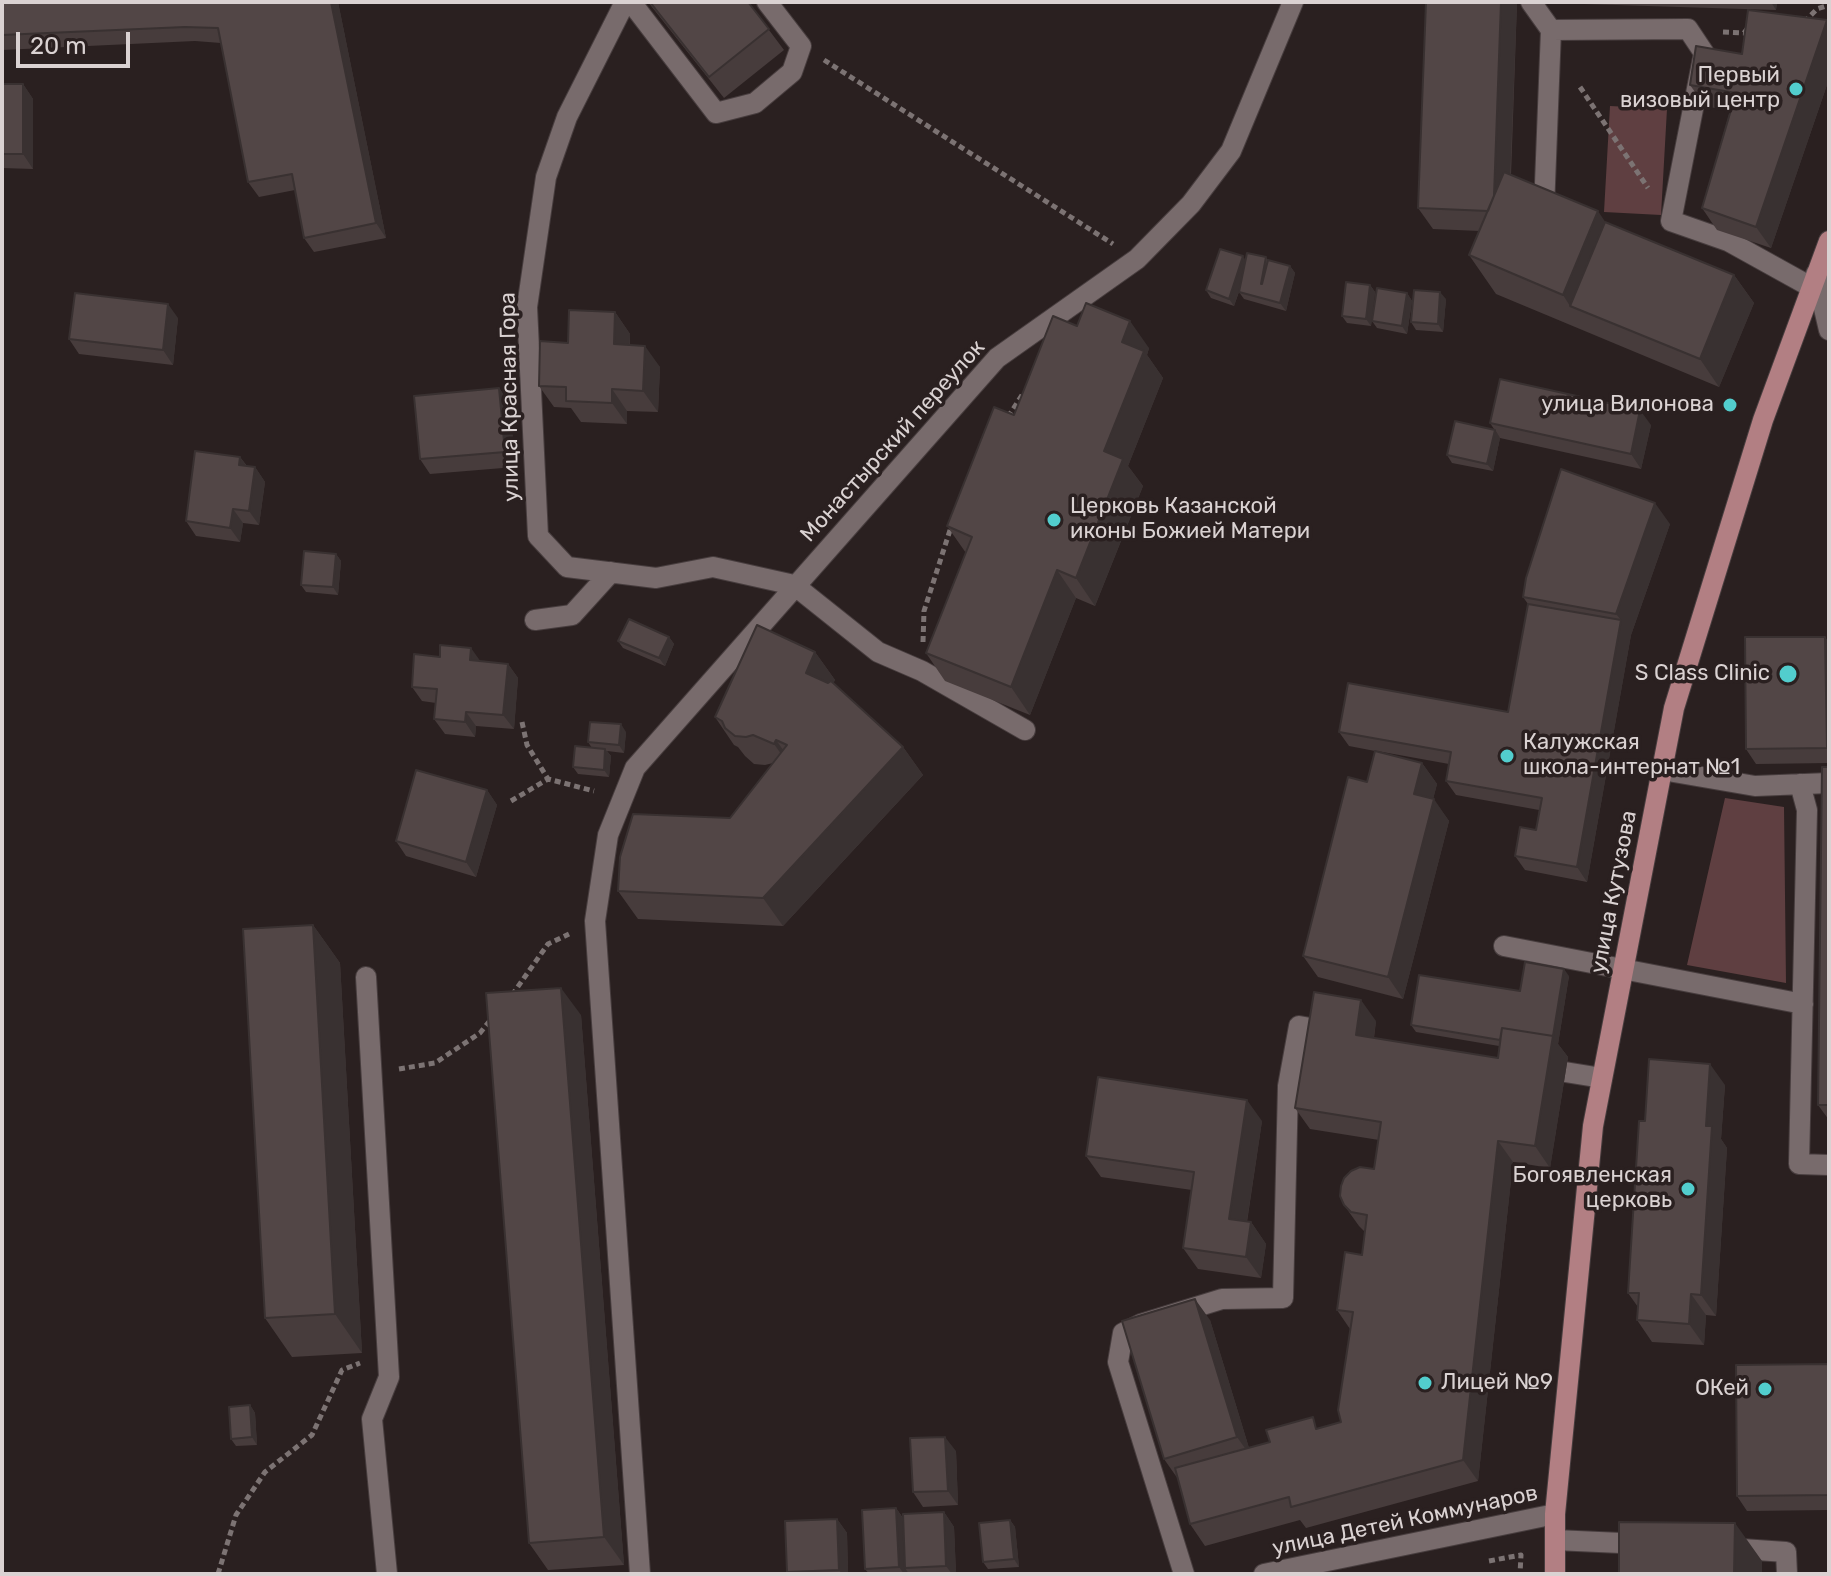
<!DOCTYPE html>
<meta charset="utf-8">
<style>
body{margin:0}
#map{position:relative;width:1831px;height:1576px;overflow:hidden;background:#2a2020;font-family:Rubik,sans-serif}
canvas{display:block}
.frame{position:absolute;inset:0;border:4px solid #dad2d2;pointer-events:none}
.scale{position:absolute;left:16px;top:32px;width:114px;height:36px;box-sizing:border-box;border:4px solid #dad2d2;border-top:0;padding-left:10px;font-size:24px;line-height:28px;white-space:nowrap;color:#dad2d2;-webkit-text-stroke:6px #2a2020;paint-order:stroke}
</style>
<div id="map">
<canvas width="1831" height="1576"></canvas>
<div class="frame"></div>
<div class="scale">20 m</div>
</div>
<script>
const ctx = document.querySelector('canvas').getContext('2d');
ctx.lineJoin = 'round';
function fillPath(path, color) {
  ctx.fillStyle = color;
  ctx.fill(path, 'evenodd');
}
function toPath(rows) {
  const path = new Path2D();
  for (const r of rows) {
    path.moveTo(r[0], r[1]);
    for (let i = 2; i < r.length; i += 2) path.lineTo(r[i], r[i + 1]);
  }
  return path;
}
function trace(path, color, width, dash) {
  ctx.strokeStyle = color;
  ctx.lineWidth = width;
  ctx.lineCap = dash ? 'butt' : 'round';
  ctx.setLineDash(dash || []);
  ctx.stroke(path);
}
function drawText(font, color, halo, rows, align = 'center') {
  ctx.font = font + ' Rubik,sans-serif';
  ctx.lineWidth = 7;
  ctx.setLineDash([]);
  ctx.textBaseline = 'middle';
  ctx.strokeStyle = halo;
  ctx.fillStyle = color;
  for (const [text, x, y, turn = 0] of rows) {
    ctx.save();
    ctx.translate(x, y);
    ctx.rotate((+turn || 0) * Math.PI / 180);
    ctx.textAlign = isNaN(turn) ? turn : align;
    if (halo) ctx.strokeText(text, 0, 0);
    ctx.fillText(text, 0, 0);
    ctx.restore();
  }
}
fillPath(toPath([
 [1610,106,1667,109,1661,215,1604,212],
 [1725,798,1784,807,1786,983,1687,965]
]), '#5f3f41');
const minor = toPath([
 [625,2,567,117,546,177,527,307,538,536,567,567,656,578,713,567,794,585,878,652,922,671,1025,730],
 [631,2,716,113,755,103,792,72,801,46,767,2],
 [1531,2,1551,30,1544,209],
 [1551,30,1688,29,1704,53,1671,221,1728,241,1811,287],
 [1816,274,1829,330],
 [535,620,572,615,611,572],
 [1662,770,1755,786,1829,783],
 [1800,784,1807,810,1799,1164,1829,1165],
 [1504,946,1803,1004],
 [366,977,389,1377,372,1419,387,1574],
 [1565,1072,1602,1078],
 [1555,1540,1643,1544],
 [1727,1548,1786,1552,1787,1574],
 [640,1574,595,921,608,835,635,768,997,358,1137,259,1191,204,1231,151,1293,2],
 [1184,1574,1118,1362,1123,1333,1141,1324,1222,1299,1283,1298,1288,1086,1299,1026,1333,1032],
 [1264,1574,1555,1514]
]);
const major = toPath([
 [1555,1574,1555,1514,1593,1126,1674,708,1763,420,1829,241]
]);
trace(minor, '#473d3e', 22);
trace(major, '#473d3e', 22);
trace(toPath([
 [1804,22,1817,9,1829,5],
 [1723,32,1744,33,1747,29],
 [824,60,1113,244],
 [1580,87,1648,188],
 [1008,417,1024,392],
 [923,642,924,611,952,524],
 [522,722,527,745,548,779],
 [511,801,548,779,594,791],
 [512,995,548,944,569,934],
 [399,1069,435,1063,480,1033,492,1018],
 [1489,1561,1521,1555,1520,1574],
 [218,1574,236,1515,265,1472,312,1435,342,1370,360,1363]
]), '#7c7373', 5, [6, 4]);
trace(minor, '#786b6c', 20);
trace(major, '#b27f83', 20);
fillPath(toPath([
 [2,2,338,2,386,238,314,252,304,238,295,190,259,197,248,182,221,43,195,41,2,50],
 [648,2,748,2,784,50,724,98],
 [1426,2,1516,2,1517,3,1511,175,1605,222,1734,275,1754,303,1719,387,1496,294,1469,255,1480,231,1433,229,1418,208],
 [1550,2,1777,2,1776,10,1551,3],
 [1829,23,1829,79,1771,248,1717,230,1702,208,1730,111,1705,106,1690,85,1742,54],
 [2,84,23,84,33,99,33,169,2,168],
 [1266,257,1268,260,1290,266,1295,273,1286,311,1244,299,1239,292,1240,289,1234,306,1211,298,1206,290,1246,260],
 [1370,285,1375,292,1371,326,1347,323,1342,316],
 [1407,293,1412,301,1407,334,1377,328,1372,321],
 [1446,299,1443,332,1416,330,1411,322],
 [615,312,630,334,630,345,660,367,658,412,627,411,627,424,581,422,571,408,554,407,539,386,568,343],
 [178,318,173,365,79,354,69,339],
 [1077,326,1149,348,1147,355,1163,378,1128,466,1143,486,1095,606,1076,598,1030,715,945,681,926,653,966,553,947,526,1014,415],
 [499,388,510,403,515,467,430,474,420,459],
 [1490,423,1651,425,1641,469,1500,438],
 [1495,430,1500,438,1493,471,1452,463,1447,455],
 [240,457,247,466,255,467,265,482,259,525,243,523,240,542,196,536,186,521],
 [1670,524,1631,635,1587,882,1525,870,1515,856,1536,830,1539,810,1456,795,1446,781,1449,764,1377,751,1422,763,1437,784,1433,799,1449,821,1403,999,1318,977,1303,956,1367,782,1375,751,1349,746,1339,732,1508,712,1528,604,1523,597],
 [336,554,341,561,338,595,306,592,301,585],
 [669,637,674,644,665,666,623,648,618,641],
 [1829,642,1829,763,1756,764,1746,749],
 [815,652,835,680,833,683,903,747,923,775,783,926,638,919,618,891,730,818,773,763,765,765,754,764,745,756,738,747,734,745,715,717],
 [481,661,508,664,518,678,514,729,476,726,475,737,445,734,434,719,436,703,422,701,412,687],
 [626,732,624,753,607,751,611,756,609,777,578,774,573,767,592,748,588,742],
 [1829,767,1829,1120,1818,1105],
 [487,790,497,805,476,877,406,856,396,841],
 [313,925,340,963,362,1353,292,1357,265,1318],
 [1569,976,1558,1044,1568,1057,1550,1168,1513,1162,1478,1481,1306,1528,1300,1520,1205,1546,1190,1524,1178,1479,1164,1459,1210,1320,1249,1448,1341,1422,1350,1329,1337,1310,1362,1255,1365,1232,1359,1226,1344,1205,1374,1169,1379,1140,1310,1129,1295,1108,1376,1021,1374,1038,1498,1058,1499,1046,1416,1032,1411,1025],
 [581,1015,624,1565,548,1570,529,1543],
 [1725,1085,1721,1139,1727,1148,1716,1316,1706,1315,1704,1345,1652,1342,1637,1320,1638,1307,1628,1293,1645,1121],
 [1262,1121,1247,1222,1251,1222,1266,1244,1261,1278,1198,1269,1183,1248,1192,1190,1101,1177,1086,1156],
 [1829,1364,1829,1510,1747,1511,1737,1496],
 [250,1405,255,1413,257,1445,236,1446,231,1439],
 [956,1451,958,1505,923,1507,913,1492],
 [896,1508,903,1518,944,1512,954,1527,956,1574,869,1574,865,1569],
 [837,1519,847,1533,848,1574,789,1574,787,1572],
 [1010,1520,1015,1527,1019,1567,988,1569,983,1562]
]), '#473c3c');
fillPath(toPath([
 [331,2,338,2,386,238,376,223],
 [1501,2,1517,3,1508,232,1493,211],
 [1771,2,1777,2,1776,10],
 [1827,20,1829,23,1829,79,1771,248,1756,227],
 [23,84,33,99,33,169,23,154],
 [1598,211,1624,250,1570,306,1563,295],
 [1243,256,1248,264,1234,306,1229,299],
 [1290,266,1295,273,1286,311,1280,303],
 [1734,275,1754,303,1719,387,1700,359],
 [1370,285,1375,292,1371,326,1366,319],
 [1440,292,1446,299,1443,332,1438,324],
 [1407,293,1412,301,1407,334,1402,326],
 [168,304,178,318,173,365,163,350],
 [615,312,630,334,629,366,614,344],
 [1130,321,1149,348,1147,355,1163,378,1128,466,1143,486,1095,606,1076,578,1104,451,1122,342],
 [645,346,660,367,658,412,643,391],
 [499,388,510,403,515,467,505,452],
 [612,389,627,411,627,424,612,403],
 [1640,410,1651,425,1641,469,1631,454],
 [1495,430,1500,438,1493,471,1487,464],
 [240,457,250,471,239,465],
 [255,467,265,482,259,525,249,511],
 [1655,503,1670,524,1631,635,1587,882,1577,867,1621,620,1616,614],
 [233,509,243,523,240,542,230,528],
 [336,554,341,561,338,595,333,587],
 [1057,570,1076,598,1030,715,1011,687],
 [669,637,674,644,665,666,659,658],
 [1825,637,1829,642,1829,751,1827,748],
 [471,648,481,662,470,660],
 [815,652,835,680,825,701,806,673],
 [508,664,518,678,514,729,503,715],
 [466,712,476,726,475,737,465,722],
 [621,724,626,732,624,753,619,745],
 [776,740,796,768,794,772,774,744],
 [903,747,923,775,783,926,763,898],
 [605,749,611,756,609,777,604,770],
 [1422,763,1437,784,1429,815,1414,794],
 [487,790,497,805,476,877,466,862],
 [1434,799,1449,821,1403,999,1388,977],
 [313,925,340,963,362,1353,335,1314],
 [1564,969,1569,976,1558,1044,1568,1057,1550,1168,1535,1146],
 [561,988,581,1015,624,1565,604,1537],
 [1361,1000,1376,1021,1371,1056,1356,1035],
 [1710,1064,1725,1085,1721,1139,1727,1148,1716,1316,1701,1295,1706,1126],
 [1247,1100,1262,1121,1244,1240,1229,1219],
 [1498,1141,1513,1162,1478,1481,1463,1460],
 [1251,1222,1266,1244,1261,1278,1246,1257],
 [1691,1294,1706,1315,1704,1345,1689,1324],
 [1195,1299,1210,1320,1252,1458,1237,1437],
 [250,1405,255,1413,257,1445,252,1437],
 [945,1437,956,1451,958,1505,948,1491],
 [896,1508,906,1523,905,1568,909,1574,904,1574,899,1567],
 [944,1512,954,1527,956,1574,952,1574,946,1566],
 [837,1519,847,1533,848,1574,842,1574,839,1570],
 [1010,1520,1015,1527,1019,1567,1014,1559],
 [1735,1523,1762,1561,1762,1574,1734,1574]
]), '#393131');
const building = toPath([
 [2,2,331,2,376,223,304,238,292,174,248,182,218,28,185,27,2,35,2,2],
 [650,2,748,2,769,29,709,77,650,2],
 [1426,2,1501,2,1494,196,1488,211,1418,208,1426,2],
 [1748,10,1827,20,1756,227,1702,208,1736,93,1690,85,1696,46,1742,54,1748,10],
 [2,84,23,84,23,154,2,154,2,84],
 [1504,172,1598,211,1563,295,1469,255,1504,172],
 [1605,222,1734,275,1700,359,1570,306,1605,222],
 [1220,249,1243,256,1229,299,1206,290,1220,249],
 [1247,253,1266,257,1261,284,1262,284,1268,260,1290,266,1280,303,1239,292,1247,253],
 [1346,282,1370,285,1366,319,1342,316,1346,282],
 [1377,288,1407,293,1402,326,1372,321,1377,288],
 [1414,290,1440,292,1438,324,1411,322,1414,290],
 [75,293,168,304,163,350,69,339,75,293],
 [1086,303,1130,321,1122,342,1144,351,1104,451,1123,459,1076,578,1057,570,1011,687,926,653,972,537,947,526,994,407,1014,415,1053,316,1077,326,1086,303],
 [569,310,615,312,614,344,645,346,643,391,612,389,612,403,566,401,566,387,539,386,540,341,568,343,569,310],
 [1500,379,1640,410,1631,454,1490,423,1500,379],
 [499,388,505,452,420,459,414,396,499,388],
 [1455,421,1495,430,1487,464,1447,455,1455,421],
 [195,451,240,457,239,465,255,467,249,511,233,509,230,528,186,521,195,451],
 [1561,469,1655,503,1616,614,1523,597,1526,578,1561,469],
 [304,551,336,554,333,587,301,585,304,551],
 [1528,604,1621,620,1577,867,1515,856,1520,827,1536,830,1542,798,1446,781,1451,752,1339,732,1348,683,1508,712,1528,604],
 [629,619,669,637,659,658,618,641,629,619],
 [757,625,815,652,806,673,828,683,831,681,903,747,763,898,618,891,620,857,633,814,730,818,787,745,776,740,774,744,753,735,746,737,735,736,725,728,722,721,715,717,757,625],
 [1745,637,1825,637,1827,748,1746,749,1745,637],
 [440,645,471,648,470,660,508,664,503,715,466,712,465,722,434,719,437,689,412,687,414,654,440,657,440,645],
 [590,722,621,724,619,745,588,742,590,722],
 [575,746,605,749,604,770,573,767,575,746],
 [1375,751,1422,763,1414,794,1434,799,1388,977,1303,956,1348,777,1367,782,1375,751],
 [1822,767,1829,767,1829,1105,1818,1105,1822,767],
 [416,770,487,790,466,862,396,841,416,770],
 [313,925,335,1314,265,1318,243,929,313,925],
 [1525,962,1564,969,1553,1036,1502,1028,1500,1040,1411,1025,1419,975,1520,991,1525,962],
 [561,988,604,1537,529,1543,486,993,561,988],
 [1314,992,1361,1000,1356,1035,1498,1058,1502,1028,1553,1036,1535,1146,1498,1141,1463,1460,1291,1507,1289,1497,1190,1524,1175,1468,1270,1442,1266,1430,1313,1417,1316,1429,1341,1422,1338,1410,1353,1312,1337,1310,1345,1252,1362,1255,1367,1215,1351,1212,1344,1205,1340,1196,1341,1186,1344,1178,1351,1171,1360,1167,1374,1169,1381,1122,1295,1108,1314,992],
 [1649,1059,1710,1064,1706,1126,1712,1126,1701,1295,1691,1294,1689,1324,1637,1320,1639,1293,1628,1293,1639,1121,1645,1121,1649,1059],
 [1098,1077,1247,1100,1229,1219,1251,1222,1246,1257,1183,1248,1194,1172,1086,1156,1098,1077],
 [1195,1299,1237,1437,1164,1459,1122,1321,1195,1299],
 [1829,1364,1829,1410,1828,1410,1829,1495,1737,1496,1736,1365,1829,1364],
 [250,1405,252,1437,231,1439,229,1407,250,1405],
 [945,1437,948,1491,913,1492,910,1438,945,1437],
 [896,1508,899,1567,865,1569,862,1510,896,1508],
 [944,1512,946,1566,905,1568,903,1514,944,1512],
 [837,1519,839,1570,787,1572,785,1521,837,1519],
 [1010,1520,1014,1559,983,1562,979,1523,1010,1520],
 [1619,1522,1735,1523,1734,1574,1619,1574,1619,1522]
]);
fillPath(building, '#524646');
trace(building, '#393131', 2);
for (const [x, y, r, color] of [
 [1796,89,8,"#52cdcd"],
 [1730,405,8,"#52cdcd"],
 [1054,520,8,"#52cdcd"],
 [1788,674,10,"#52cdcd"],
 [1507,756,8,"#52cdcd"],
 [1688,1189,8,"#52cdcd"],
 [1425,1383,8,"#52cdcd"],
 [1765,1389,8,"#52cdcd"]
]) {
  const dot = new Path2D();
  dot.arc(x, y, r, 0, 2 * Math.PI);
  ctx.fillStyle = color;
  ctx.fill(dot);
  trace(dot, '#2a2020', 3);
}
drawText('22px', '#dad2d2', '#2a2020', [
 ["Первый",1780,76],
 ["визовый центр",1780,101],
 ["улица Вилонова",1714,405],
 ["Церковь Казанской",1070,507,"left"],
 ["иконы Божией Матери",1070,532,"left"],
 ["S Class Clinic",1770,674],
 ["Калужская",1523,743,"left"],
 ["школа-интернат №1",1523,768,"left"],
 ["Богоявленская",1672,1176],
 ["церковь",1672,1201],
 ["Лицей №9",1441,1383,"left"],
 ["ОКей",1749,1389]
], 'right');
drawText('22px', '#dad2d2', '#2a2020', [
 ["улица Красная Гора",510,397,-91],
 ["Монастырский переулок",893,441,-48],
 ["улица Кутузова",1614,892,-79],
 ["улица Детей Коммунаров",1405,1521,-12]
]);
</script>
